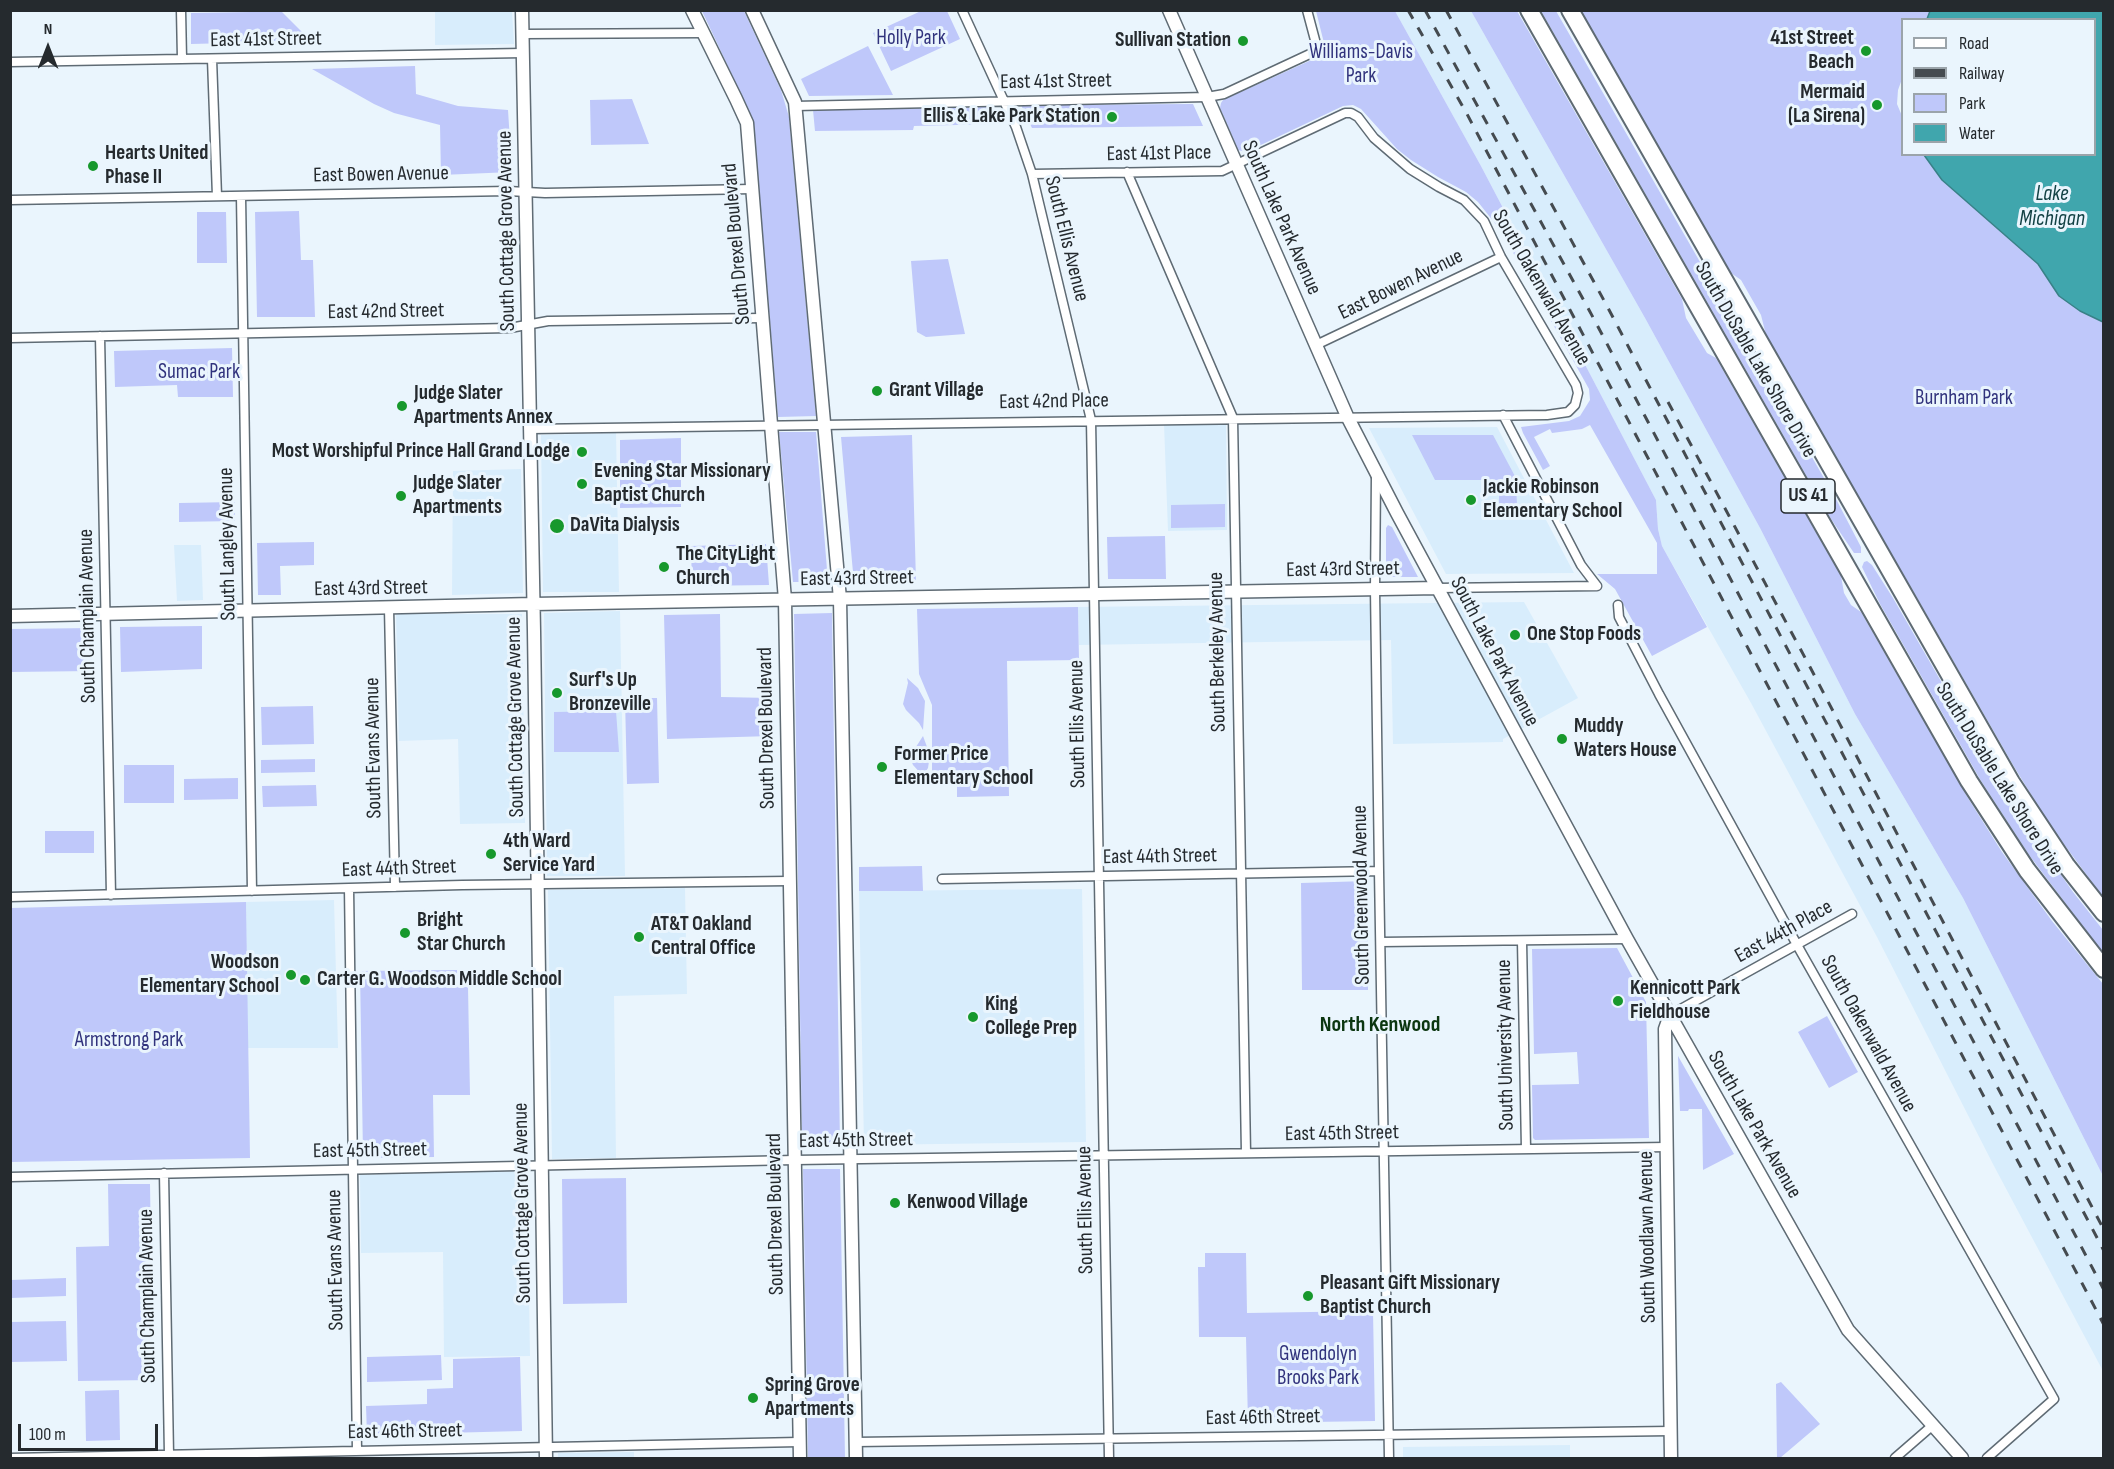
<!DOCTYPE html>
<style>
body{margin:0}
#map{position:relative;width:2114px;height:1469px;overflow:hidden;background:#eaf5fd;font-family:"Sofia Sans Condensed",sans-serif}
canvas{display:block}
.frame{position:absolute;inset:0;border:12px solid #252a2e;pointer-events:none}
.legend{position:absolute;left:1901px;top:18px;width:195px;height:138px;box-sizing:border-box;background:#eaf5fd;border:2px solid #9ba4aa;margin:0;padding:8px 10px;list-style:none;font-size:18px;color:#252a2e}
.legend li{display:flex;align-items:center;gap:12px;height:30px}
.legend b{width:30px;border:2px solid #9ba4aa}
.north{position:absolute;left:18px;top:18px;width:60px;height:60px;-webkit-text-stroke:4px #eaf5fd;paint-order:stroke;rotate:0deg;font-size:16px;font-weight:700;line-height:24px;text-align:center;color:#252a2e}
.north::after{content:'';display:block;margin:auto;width:21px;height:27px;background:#252a2e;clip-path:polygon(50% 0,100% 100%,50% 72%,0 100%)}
.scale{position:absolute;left:18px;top:1424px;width:140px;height:27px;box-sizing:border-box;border:3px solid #252a2e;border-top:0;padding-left:8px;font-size:18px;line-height:21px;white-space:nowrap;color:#252a2e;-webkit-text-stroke:4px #eaf5fd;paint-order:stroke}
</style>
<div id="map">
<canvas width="2114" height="1469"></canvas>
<div class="frame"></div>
<ul class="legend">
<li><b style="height:8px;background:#fff"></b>Road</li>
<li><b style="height:8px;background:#454b50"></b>Railway</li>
<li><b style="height:16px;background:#bfc8fa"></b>Park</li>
<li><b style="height:16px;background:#40a6ad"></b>Water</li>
</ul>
<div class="north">N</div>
<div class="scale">100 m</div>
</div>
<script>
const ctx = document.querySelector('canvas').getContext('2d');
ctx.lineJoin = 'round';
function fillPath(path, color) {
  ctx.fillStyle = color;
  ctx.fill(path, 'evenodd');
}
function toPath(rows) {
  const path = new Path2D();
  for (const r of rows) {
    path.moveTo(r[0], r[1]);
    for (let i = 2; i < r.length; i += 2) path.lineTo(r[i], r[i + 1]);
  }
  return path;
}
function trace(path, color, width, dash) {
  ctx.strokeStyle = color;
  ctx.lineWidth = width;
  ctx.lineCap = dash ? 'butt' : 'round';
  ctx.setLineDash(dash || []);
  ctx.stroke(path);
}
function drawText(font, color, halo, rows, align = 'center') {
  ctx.font = font + ' "Sofia Sans Condensed",sans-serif';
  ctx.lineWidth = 6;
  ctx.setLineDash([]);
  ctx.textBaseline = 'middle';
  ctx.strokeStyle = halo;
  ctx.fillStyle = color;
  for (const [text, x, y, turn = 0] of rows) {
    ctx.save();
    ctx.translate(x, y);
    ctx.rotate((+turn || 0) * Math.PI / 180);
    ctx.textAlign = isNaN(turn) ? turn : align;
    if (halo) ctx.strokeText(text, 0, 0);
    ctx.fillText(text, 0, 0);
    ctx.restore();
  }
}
fillPath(toPath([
 [435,11,512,11,514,44,435,45],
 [1395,11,1471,11,1645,318,1760,528,1855,714,1963,898,2103,1176,2103,1371,1994,1166,1877,937,1751,703,1662,546,1658,529,1656,500,1481,166],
 [1226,423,1227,530,1168,531,1164,424],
 [1497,427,1574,573,1446,574,1369,428],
 [616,433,619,592,543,592,541,435],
 [521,469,523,593,452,595,453,471],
 [174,545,201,545,203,600,177,601],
 [1524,602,1578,698,1503,739,1503,742,1393,744,1391,640,1079,645,1078,607],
 [620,611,625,876,547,876,544,613],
 [396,614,522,614,525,823,460,824,458,739,399,741],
 [685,888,687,994,614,996,616,1158,552,1159,548,890],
 [1082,889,1086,1142,864,1145,859,891],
 [334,900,338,1048,247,1048,246,902],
 [527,1171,530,1356,444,1357,443,1252,361,1253,360,1175],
 [1570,1445,1570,1458,1403,1458,1403,1447],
 [634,1452,634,1458,558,1458,558,1453]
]), '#d8edfc');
fillPath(toPath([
 [249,11,281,11,311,41,191,44,191,13,250,12],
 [702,11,744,11,781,90,789,117,816,416,778,417,753,120],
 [921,11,947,11,960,39,891,71,873,33],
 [1316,11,1395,11,1481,166,1656,500,1658,529,1662,546,1707,627,1652,656,1615,589,1597,574,1657,574,1657,543,1590,425,1582,429,1552,433,1550,429,1534,437,1550,466,1543,470,1523,433,1521,427,1569,421,1580,416,1590,400,1589,389,1501,231,1478,202,1466,192,1438,177,1411,160,1397,149,1361,109,1353,105,1343,106,1246,152,1238,150,1220,108,1221,103,1223,100,1318,57,1321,53,1324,43],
 [1471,11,1517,11,1682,299,1686,318,1707,353,1716,358,1841,576,1844,593,1851,605,1861,612,1968,798,2002,852,2052,921,2103,984,2103,1176,1963,898,1855,714,1760,528,1645,318],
 [1541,11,1556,11,1836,499,1861,547,1861,553,1854,553,1831,519],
 [1581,11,1930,11,1927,19,1902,20,1902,79,1898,90,1897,104,1902,116,1902,154,1924,155,1942,180,2038,264,2059,296,2080,311,2103,322,2103,897,2049,824,2013,765,1766,335,1761,315,1741,280,1731,273],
 [868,46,893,95,809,96,801,79],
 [415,66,416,94,458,106,508,110,512,172,441,175,440,125,394,113,374,104,312,69],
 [632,99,649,144,591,145,590,100],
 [1193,104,1203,126,1032,128,1021,105],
 [992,107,999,124,914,126,913,130,815,131,813,110],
 [299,211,301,260,313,260,315,317,257,317,255,212],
 [197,212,226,212,227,263,197,263],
 [948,259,965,334,926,337,917,332,911,261],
 [232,348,233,397,178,397,177,385,115,387,114,351],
 [779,432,816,432,828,582,793,582],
 [912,435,916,582,854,584,841,437],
 [1412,435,1493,435,1517,480,1435,480],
 [681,438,681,507,620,508,620,440],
 [1499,483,1516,483,1517,505,1499,505],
 [235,502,235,521,179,522,179,503],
 [1225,504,1225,527,1171,528,1171,505],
 [1388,525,1392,527,1418,577,1386,577,1386,528],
 [1165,536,1166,579,1108,579,1107,537],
 [314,542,314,565,280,566,281,595,258,595,257,543],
 [766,544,769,585,692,586,691,546],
 [1867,561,1872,565,1893,598,2002,787,2024,822,2073,892,2103,930,2103,953,2029,855,1981,781,1880,604,1862,567,1864,562],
 [1078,607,1079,660,1007,661,1009,796,957,797,957,784,932,784,932,705,919,674,917,609],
 [832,613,840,1145,802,1144,794,614],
 [720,614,721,697,771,698,772,736,667,739,664,615],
 [202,626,202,669,121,672,120,627],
 [92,628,92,671,11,672,11,629],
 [907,678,918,688,925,701,923,730,919,723,906,710,903,704,908,683],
 [625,698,657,698,659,783,627,784],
 [313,706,314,744,262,745,261,707],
 [616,711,619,752,554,752,554,712],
 [923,736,930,755,928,768,923,776,913,765,911,760,912,753],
 [315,759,315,772,261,773,261,760],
 [124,765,174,765,174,803,124,803],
 [238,778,238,799,184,800,184,779],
 [316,785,317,806,263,807,262,786],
 [45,831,94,831,94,853,45,853],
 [922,866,923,891,859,891,859,867],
 [1367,881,1368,990,1302,990,1301,883],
 [246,902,250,1158,11,1162,11,908],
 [1617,948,1646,1002,1649,1138,1535,1140,1533,1138,1532,1085,1579,1084,1577,1052,1534,1054,1532,949],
 [457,970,458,984,462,984,463,987,468,987,470,1095,433,1095,434,1157,364,1158,363,1155,360,971],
 [1827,1016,1858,1072,1829,1088,1798,1032],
 [1678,1056,1734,1154,1703,1170,1702,1109,1689,1109,1688,1111,1680,1111],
 [803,1169,840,1169,845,1458,808,1458],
 [626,1178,627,1303,563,1304,562,1179],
 [108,1184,150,1184,153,1380,78,1381,76,1247,109,1246],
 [1205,1253,1246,1253,1247,1313,1373,1311,1375,1421,1248,1423,1246,1337,1199,1337,1198,1267,1205,1267],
 [66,1278,66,1296,11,1298,11,1280],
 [66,1321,67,1361,11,1362,11,1322],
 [441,1355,442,1380,367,1382,367,1357],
 [520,1357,522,1431,367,1435,366,1406,427,1404,427,1389,453,1388,453,1359],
 [1781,1382,1820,1424,1780,1458,1777,1458,1776,1384],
 [119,1390,120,1440,86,1441,85,1391]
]), '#bfc8fa');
const water = toPath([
 [1930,11,2103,11,2103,322,2080,311,2059,296,2038,264,1942,180,1924,155,2094,154,2094,20,1927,19,1930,11]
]);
fillPath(water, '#40a6ad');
trace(water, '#388187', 1.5);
const street = toPath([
 [181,10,182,59],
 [962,10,1016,127,1032,174,1091,420,1109,1458],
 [523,34,703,33],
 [212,59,217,196],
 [10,62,523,53],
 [795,106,1207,97,1224,94,1314,52,1316,45,1315,40,1307,10],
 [1127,172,1233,418,1246,1153],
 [241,196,252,891],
 [10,200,508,191,545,193,752,189],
 [100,336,111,895],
 [10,338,510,328,548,321,762,318],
 [1316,345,1501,257],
 [1503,415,1581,565,1597,586],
 [530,429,1547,415,1568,412,1575,405,1578,393,1576,385,1501,257,1484,221,1464,200,1439,187,1410,169,1374,138,1358,117,1351,113,1345,113,1222,171,1032,174],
 [1376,475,1375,589,1379,871,1389,1458],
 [1438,588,1597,586],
 [1618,605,1619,617,1659,694,1801,952,2054,1399,1987,1458],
 [389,608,395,887],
 [942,879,1379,871],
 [349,888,357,1451],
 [10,897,462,885,789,881],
 [1522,941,1526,1149],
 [1381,942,1627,939],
 [1670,1015,1852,914],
 [164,1173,169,1455],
 [10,1177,795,1160,1667,1147],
 [855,1442,1671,1431],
 [10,1458,799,1442],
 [1895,1458,1933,1425]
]);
const secondary = toPath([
 [522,10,534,631,546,1458],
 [692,10,736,99,747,123,785,600,800,1458],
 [752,10,795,102,840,599,856,1458],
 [1169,10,1347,416,1397,513,1627,939,1848,1330,1962,1458],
 [10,616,533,604,1438,588],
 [1670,1015,1665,1029,1671,1458]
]);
const highway = toPath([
 [1529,10,1969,781,2027,870,2104,969],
 [1570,10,2011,782,2066,865,2104,913]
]);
trace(street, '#5f6b74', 11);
trace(secondary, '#5f6b74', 15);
trace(highway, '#5f6b74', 20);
trace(street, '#fff', 8);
trace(secondary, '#fff', 12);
trace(highway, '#fff', 16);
trace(toPath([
 [1408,10,1467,114,2104,1325],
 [1425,10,1595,321,2104,1290],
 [1446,10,1607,306,2104,1251],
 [1668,402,1810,667,2104,1230]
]), '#454b50', 3, [10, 10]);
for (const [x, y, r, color] of [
 [1243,41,6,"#17982c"],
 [1866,51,6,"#17982c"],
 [1877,105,6,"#17982c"],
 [1112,117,6,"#17982c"],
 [93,166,6,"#17982c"],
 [877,391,6,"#17982c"],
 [402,406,6,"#17982c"],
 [582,452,6,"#17982c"],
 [582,484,6,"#17982c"],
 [401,496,6,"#17982c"],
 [1471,500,6,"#17982c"],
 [557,526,8,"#17982c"],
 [664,567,6,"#17982c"],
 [1515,635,6,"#17982c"],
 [557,693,6,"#17982c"],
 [1562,739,6,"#17982c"],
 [882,767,6,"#17982c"],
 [491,854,6,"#17982c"],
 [405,933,6,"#17982c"],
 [639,937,6,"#17982c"],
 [291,975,6,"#17982c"],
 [305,980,6,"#17982c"],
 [1618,1001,6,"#17982c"],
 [973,1017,6,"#17982c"],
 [895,1203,6,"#17982c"],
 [1308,1296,6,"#17982c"],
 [753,1398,6,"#17982c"]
]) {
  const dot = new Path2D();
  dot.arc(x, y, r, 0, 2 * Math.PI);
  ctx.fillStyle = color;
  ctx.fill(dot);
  trace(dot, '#eaf5fd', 2);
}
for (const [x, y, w] of [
 [1808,496,54]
]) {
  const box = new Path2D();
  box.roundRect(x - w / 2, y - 17, w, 34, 4.5);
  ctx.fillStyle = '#eaf5fd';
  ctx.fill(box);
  trace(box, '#252a2e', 1.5);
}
drawText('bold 20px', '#252a2e', null, [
 ["US 41",1808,496]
]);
drawText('21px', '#31337d', '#eaf5fd', [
 ["Holly Park",911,39],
 ["Williams-Davis",1361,53],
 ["Park",1361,77],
 ["Sumac Park",199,373],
 ["Burnham Park",1964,399],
 ["Armstrong Park",129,1041],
 ["Gwendolyn",1318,1355],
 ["Brooks Park",1318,1379]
]);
drawText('bold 21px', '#252a2e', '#eaf5fd', [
 ["41st Street",1854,39,"right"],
 ["Beach",1854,63,"right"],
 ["Sullivan Station",1231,41,"right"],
 ["Mermaid",1865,93,"right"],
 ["(La Sirena)",1865,117,"right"],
 ["Ellis & Lake Park Station",1100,117,"right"],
 ["Hearts United",105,154],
 ["Phase II",105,178],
 ["Grant Village",889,391],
 ["Judge Slater",414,394],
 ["Apartments Annex",414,418],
 ["Most Worshipful Prince Hall Grand Lodge",570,452,"right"],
 ["Evening Star Missionary",594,472],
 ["Baptist Church",594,496],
 ["Judge Slater",413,484],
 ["Apartments",413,508],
 ["Jackie Robinson",1483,488],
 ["Elementary School",1483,512],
 ["DaVita Dialysis",570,526],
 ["The CityLight",676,555],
 ["Church",676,579],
 ["One Stop Foods",1527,635],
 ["Surf's Up",569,681],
 ["Bronzeville",569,705],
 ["Muddy",1574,727],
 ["Waters House",1574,751],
 ["Former Price",894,755],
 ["Elementary School",894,779],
 ["4th Ward",503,842],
 ["Service Yard",503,866],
 ["Bright",417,921],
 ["Star Church",417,945],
 ["AT&T Oakland",651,925],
 ["Central Office",651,949],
 ["Woodson",279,963,"right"],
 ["Elementary School",279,987,"right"],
 ["Carter G. Woodson Middle School",317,980],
 ["Kennicott Park",1630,989],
 ["Fieldhouse",1630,1013],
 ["King",985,1005],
 ["College Prep",985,1029],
 ["Kenwood Village",907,1203],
 ["Pleasant Gift Missionary",1320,1284],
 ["Baptist Church",1320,1308],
 ["Spring Grove",765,1386],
 ["Apartments",765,1410]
], 'left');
drawText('21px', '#252a2e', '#eaf5fd', [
 ["East 41st Street",266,40,-1],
 ["East 41st Street",1056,82,-1],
 ["East 41st Place",1159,154,-1],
 ["East Bowen Avenue",381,175,-1],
 ["South Lake Park Avenue",1281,218,66],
 ["South Cottage Grove Avenue",507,231,-91],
 ["South Ellis Avenue",1066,239,76],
 ["South Drexel Boulevard",737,244,-95],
 ["East Bowen Avenue",1401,285,-26],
 ["South Oakenwald Avenue",1541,288,60],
 ["East 42nd Street",386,312,-1],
 ["South DuSable Lake Shore Drive",1755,360,60],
 ["East 42nd Place",1054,402,-1],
 ["South Langley Avenue",228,544,-91],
 ["East 43rd Street",1343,570,-1],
 ["East 43rd Street",857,579,-1],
 ["East 43rd Street",371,589,-1],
 ["South Champlain Avenue",88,616,-91],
 ["South Berkeley Avenue",1218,652,-91],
 ["South Lake Park Avenue",1494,652,62],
 ["South Cottage Grove Avenue",516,717,-91],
 ["South Ellis Avenue",1078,724,-91],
 ["South Drexel Boulevard",767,728,-91],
 ["South Evans Avenue",374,748,-91],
 ["South DuSable Lake Shore Drive",1999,779,58],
 ["East 44th Street",1160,857,-1],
 ["East 44th Street",399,869,-2],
 ["South Greenwood Avenue",1362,895,-91],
 ["East 44th Place",1784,932,-29],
 ["South Oakenwald Avenue",1868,1034,61],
 ["South University Avenue",1506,1045,-91],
 ["South Lake Park Avenue",1754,1125,60],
 ["East 45th Street",1342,1134,-1],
 ["East 45th Street",856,1141,-1],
 ["East 45th Street",370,1151,-1],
 ["South Cottage Grove Avenue",523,1203,-91],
 ["South Ellis Avenue",1086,1210,-91],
 ["South Drexel Boulevard",776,1214,-91],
 ["South Woodlawn Avenue",1648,1237,-91],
 ["South Evans Avenue",336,1260,-91],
 ["South Champlain Avenue",148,1296,-91],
 ["East 46th Street",1263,1418,-1],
 ["East 46th Street",405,1432,-1]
]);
drawText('italic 22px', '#134245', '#eaf5fd', [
 ["Lake",2052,194],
 ["Michigan",2052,219]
]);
drawText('bold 22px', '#0b3610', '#eaf5fd', [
 ["North Kenwood",1380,1025]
]);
</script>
